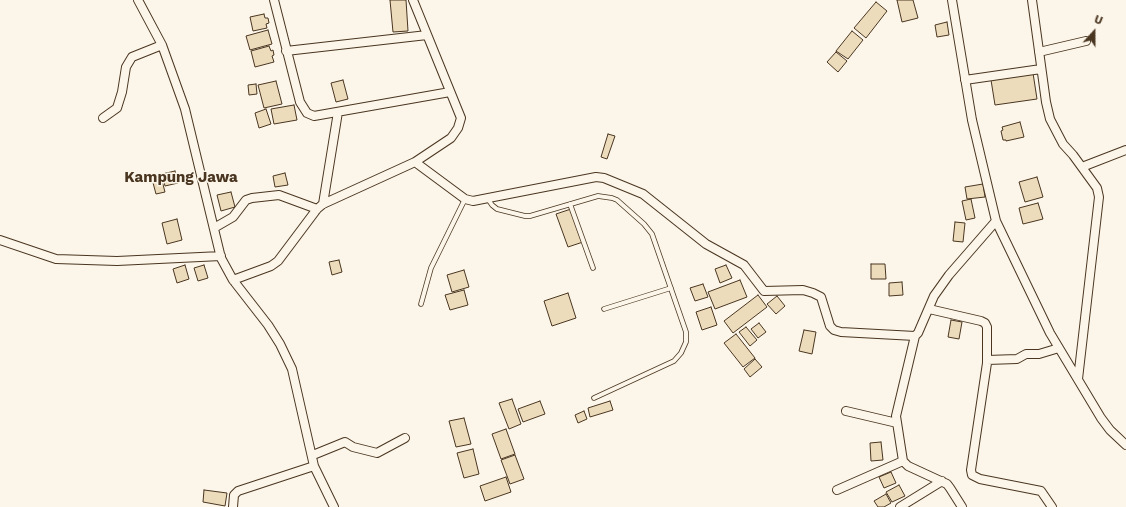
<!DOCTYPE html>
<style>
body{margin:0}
#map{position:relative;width:1126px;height:507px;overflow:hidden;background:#fbf6e9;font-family:"Work Sans",sans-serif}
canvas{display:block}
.north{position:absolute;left:1074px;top:12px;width:40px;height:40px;-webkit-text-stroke:3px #fbf6e9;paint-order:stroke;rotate:21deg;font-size:11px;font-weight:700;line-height:16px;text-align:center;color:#4a3520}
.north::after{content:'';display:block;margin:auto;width:14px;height:18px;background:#4a3520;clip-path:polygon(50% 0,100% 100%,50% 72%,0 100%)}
</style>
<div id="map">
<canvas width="1126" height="507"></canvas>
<div class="north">U</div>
</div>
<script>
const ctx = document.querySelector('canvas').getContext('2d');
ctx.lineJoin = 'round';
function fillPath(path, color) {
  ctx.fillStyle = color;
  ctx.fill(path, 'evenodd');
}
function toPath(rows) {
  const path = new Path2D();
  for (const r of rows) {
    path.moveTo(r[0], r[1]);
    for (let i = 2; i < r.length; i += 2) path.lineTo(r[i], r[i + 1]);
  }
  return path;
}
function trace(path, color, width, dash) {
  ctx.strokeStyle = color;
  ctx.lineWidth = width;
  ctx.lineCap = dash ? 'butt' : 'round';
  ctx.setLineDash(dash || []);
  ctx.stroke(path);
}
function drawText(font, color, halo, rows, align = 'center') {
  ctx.font = font + ' "Work Sans",sans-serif';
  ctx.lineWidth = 3;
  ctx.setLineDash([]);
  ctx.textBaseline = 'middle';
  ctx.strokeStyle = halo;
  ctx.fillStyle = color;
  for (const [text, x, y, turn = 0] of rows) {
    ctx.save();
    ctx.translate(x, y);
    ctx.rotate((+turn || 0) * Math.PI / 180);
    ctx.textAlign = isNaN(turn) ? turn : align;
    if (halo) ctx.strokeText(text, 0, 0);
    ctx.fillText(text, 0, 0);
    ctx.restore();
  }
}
const building = toPath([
 [390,0,406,0,408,31,393,32,390,0],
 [897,0,913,0,918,18,902,22,897,0],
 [876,2,887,11,866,38,854,28,876,2],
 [264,14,265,18,268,18,269,23,266,24,267,28,253,31,250,17,264,14],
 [947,22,949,35,937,37,935,25,947,22],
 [268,30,272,44,250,50,246,36,268,30],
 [852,31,863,40,848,59,836,51,852,31],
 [269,46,271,51,273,50,274,55,272,56,274,62,255,67,251,51,269,46],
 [836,52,847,61,838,72,827,62,836,52],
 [1033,73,1037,99,995,105,991,80,1033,73],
 [343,80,348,99,336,102,331,83,343,80],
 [276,81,282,104,264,108,258,85,276,81],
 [256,84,257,94,249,95,248,85,256,84],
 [294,105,297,120,274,124,271,109,294,105],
 [266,109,271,124,259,128,255,113,266,109],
 [1020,122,1024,137,1006,141,1006,140,1003,140,1001,131,1003,130,1002,127,1020,122],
 [608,134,615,136,607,159,601,157,608,134],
 [175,171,178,183,165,186,162,174,175,171],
 [285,173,288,185,275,187,273,176,285,173],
 [161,177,165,192,156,194,152,179,161,177],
 [1037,177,1043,197,1025,202,1019,182,1037,177],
 [983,184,985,197,967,199,965,187,983,184],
 [231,192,235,207,221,211,217,195,231,192],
 [971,199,975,218,966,220,962,201,971,199],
 [1038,203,1043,219,1023,224,1019,208,1038,203],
 [571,209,583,242,568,247,556,214,571,209],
 [177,219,182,240,167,244,162,223,177,219],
 [955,222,965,223,963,242,953,241,955,222],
 [339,260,342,272,332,275,329,262,339,260],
 [871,264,885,264,886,279,871,279,871,264],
 [185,265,189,279,177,283,173,269,185,265],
 [204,265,208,278,198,281,194,268,204,265],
 [726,265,732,278,720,283,715,269,726,265],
 [464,270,469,287,452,292,447,275,464,270],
 [740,280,747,297,715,309,708,292,740,280],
 [902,282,903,295,889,296,889,283,902,282],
 [703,284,708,297,695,301,690,288,703,284],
 [464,290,468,305,450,310,445,295,464,290],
 [568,293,576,318,552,326,544,301,568,293],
 [758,295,767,307,733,333,724,321,758,295],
 [777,296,785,306,776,314,767,304,777,296],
 [711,307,717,325,702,330,696,312,711,307],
 [951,320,962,322,959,339,948,337,951,320],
 [759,323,766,332,758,338,751,329,759,323],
 [746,327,757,340,750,346,739,332,746,327],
 [804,330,816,332,812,354,799,351,804,330],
 [736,334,755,358,743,367,724,343,736,334],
 [755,359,762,367,750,377,744,369,755,359],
 [512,399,521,424,509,429,499,403,512,399],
 [540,401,545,414,523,422,518,409,540,401],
 [610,401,613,410,590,417,588,408,610,401],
 [584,411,587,419,578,423,575,415,584,411],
 [464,418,471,444,456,447,449,421,464,418],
 [506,429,515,454,501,459,492,434,506,429],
 [881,442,883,460,871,461,870,443,881,442],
 [473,449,479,474,464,478,457,453,473,449],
 [515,455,524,479,510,484,501,460,515,455],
 [891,472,896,483,884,488,879,477,891,472],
 [506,477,511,492,485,501,480,486,506,477],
 [899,485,905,496,892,502,886,492,899,485],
 [204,490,227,493,225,506,203,502,204,490],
 [886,494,891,503,884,507,878,507,874,501,886,494]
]);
fillPath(building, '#ecdcbc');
trace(building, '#4a3520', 1);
const lane = toPath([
 [488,199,492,205,497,209,525,216,530,216,598,196,612,198,617,200,644,224,652,234,686,332,686,342,681,353,674,361,594,398],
 [570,204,593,268],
 [421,304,431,268,465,199],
 [604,309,671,288]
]);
const street = toPath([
 [138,0,162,45,185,109,221,258,233,280,268,325,280,344,292,369,314,466,334,507],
 [274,0,300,102,307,113,314,116,450,92],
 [413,0,461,118,458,128,451,138,415,162],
 [952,0,972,120,996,221,1050,333,1101,418,1110,430,1126,445],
 [1032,0,1046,102,1050,119,1063,144,1073,155,1097,188,1099,197,1078,379],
 [286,51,427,35],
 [1039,52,1086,41],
 [965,80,1041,69],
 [103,118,117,108,122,92,126,67,132,57,162,45],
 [1082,167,1126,150],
 [323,204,338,112],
 [214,228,233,217,246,200,252,198,279,195,317,209],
 [0,240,56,259,117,261,221,256],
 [233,280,271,266,278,261,317,209,323,204,415,162,465,199,473,201,596,177,604,178,643,194,706,244,744,265,764,291,803,290,813,293,821,297,830,326,834,330,841,332,915,336],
 [929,309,981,321,985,323,987,327,987,363,971,470,972,475,980,479,1041,491,1052,507],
 [987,360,1017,359,1026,354,1039,354,1059,348],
 [846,411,897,423],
 [313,455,345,442,353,447,377,453,405,438],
 [837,490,903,461],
 [233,507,234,495,238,491,314,466],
 [900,507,942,481],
 [962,507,950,488,947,484,908,466,903,461,896,416,915,336,918,333,934,296,949,275,996,221]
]);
trace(lane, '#4a3520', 5.5);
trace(street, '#4a3520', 10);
trace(lane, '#fbf6e9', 4);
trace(street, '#fbf6e9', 8);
drawText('bold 15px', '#4a3520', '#fbf6e9', [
 ["Kampung Jawa",181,178]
]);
</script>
